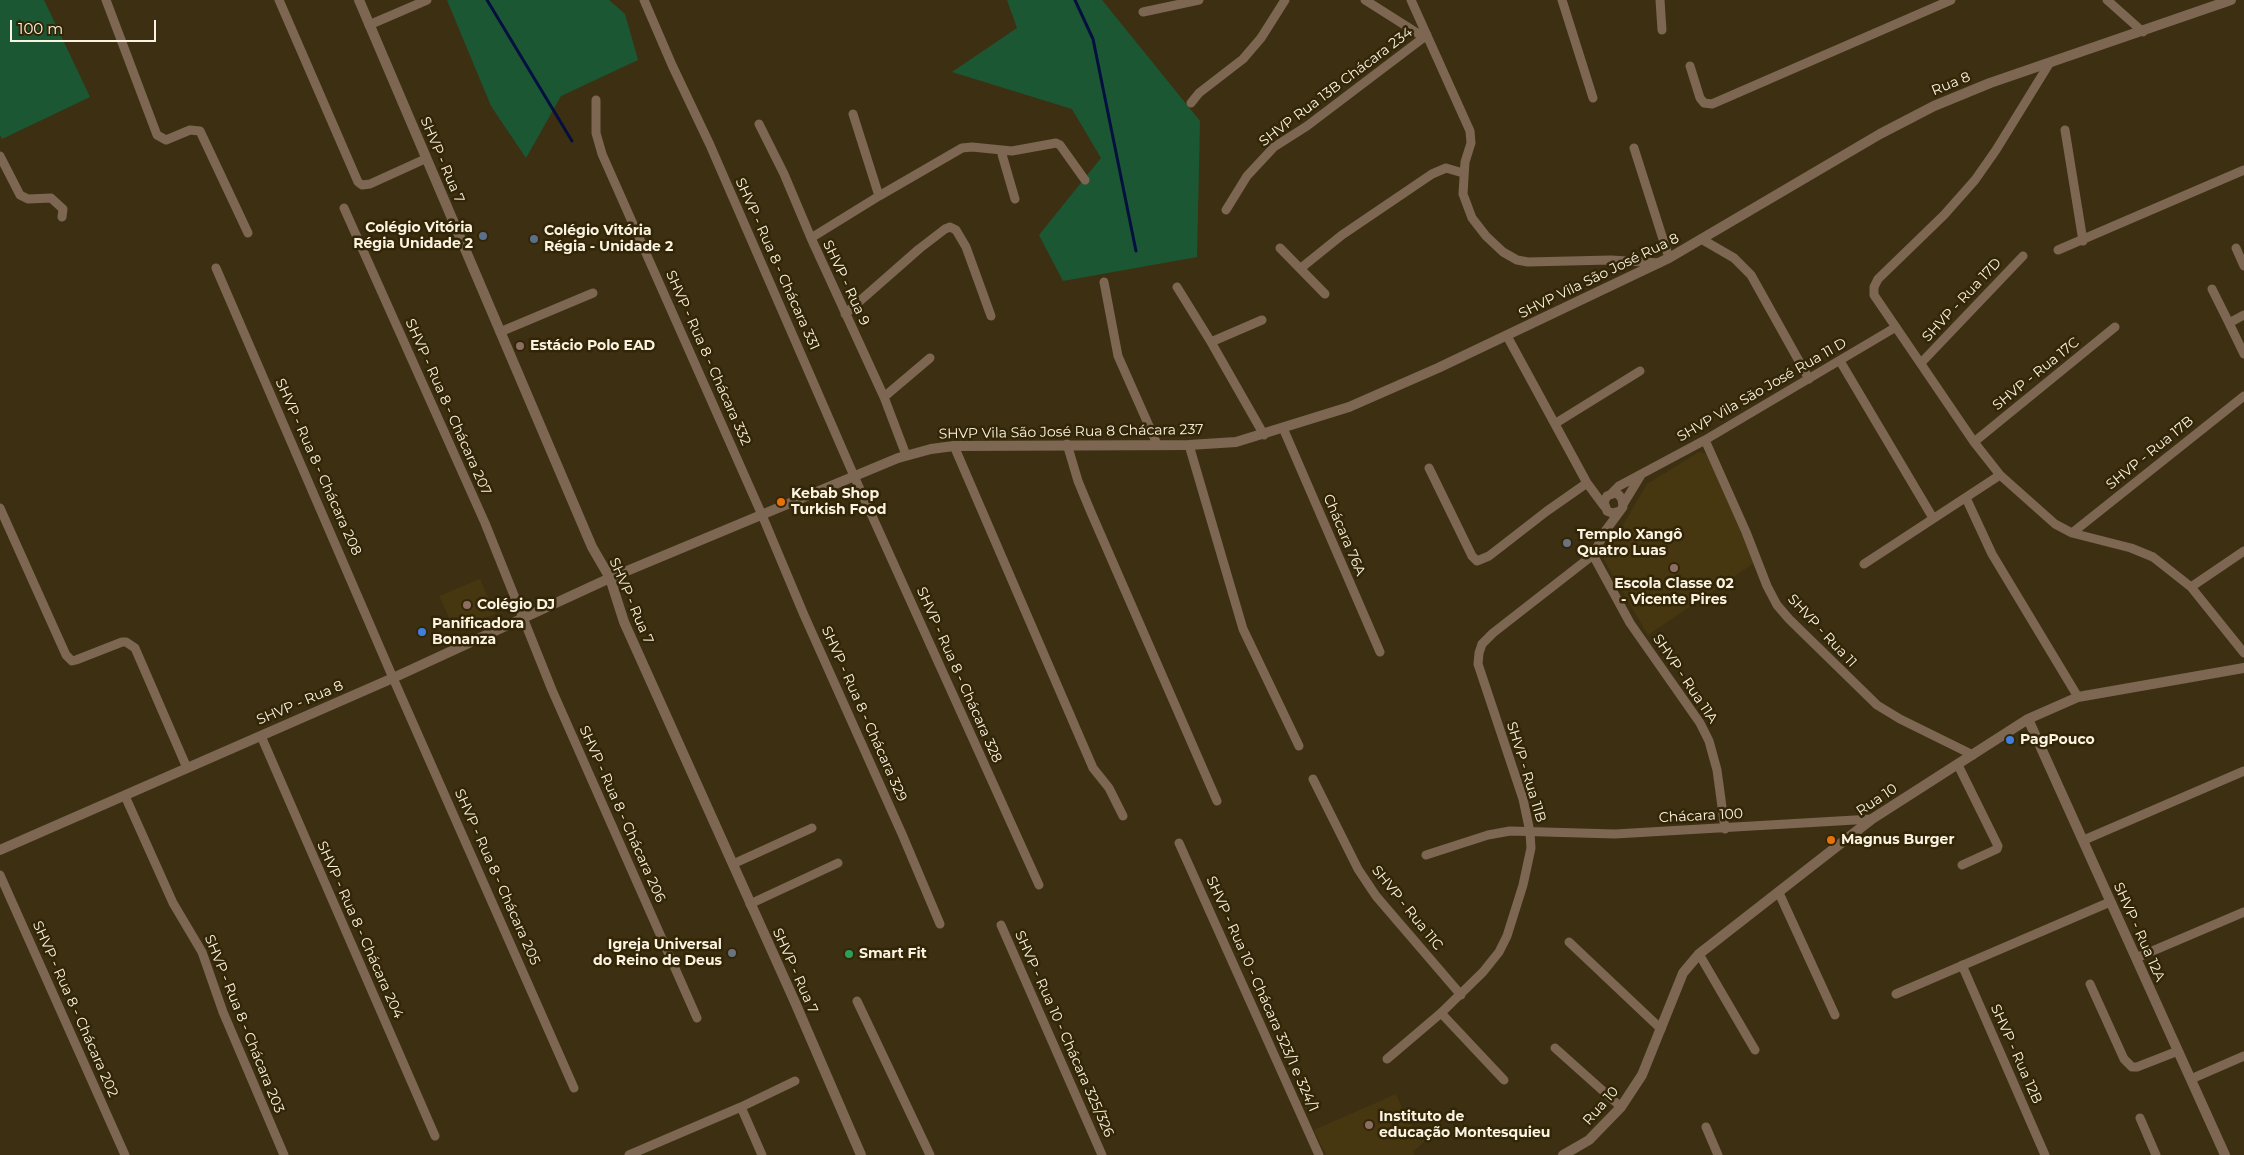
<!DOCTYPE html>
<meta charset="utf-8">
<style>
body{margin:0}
#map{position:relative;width:2244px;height:1155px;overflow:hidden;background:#3d3012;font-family:Montserrat,sans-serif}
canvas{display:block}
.scale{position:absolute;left:10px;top:20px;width:146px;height:22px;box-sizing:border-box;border:2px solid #fbf3e2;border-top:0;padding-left:6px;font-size:15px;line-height:18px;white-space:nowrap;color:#fbf3e2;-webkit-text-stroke:4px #322607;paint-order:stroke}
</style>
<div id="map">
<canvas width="2244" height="1155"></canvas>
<div class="scale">100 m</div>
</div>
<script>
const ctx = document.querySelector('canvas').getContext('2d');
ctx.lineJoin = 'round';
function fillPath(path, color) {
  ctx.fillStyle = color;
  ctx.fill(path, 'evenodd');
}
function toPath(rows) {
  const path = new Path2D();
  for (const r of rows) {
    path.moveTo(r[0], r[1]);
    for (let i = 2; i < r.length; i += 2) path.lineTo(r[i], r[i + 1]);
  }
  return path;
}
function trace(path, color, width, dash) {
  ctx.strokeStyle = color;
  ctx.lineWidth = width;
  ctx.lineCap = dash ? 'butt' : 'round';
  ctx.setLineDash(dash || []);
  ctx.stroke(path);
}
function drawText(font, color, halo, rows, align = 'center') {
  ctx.font = font + ' Montserrat,sans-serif';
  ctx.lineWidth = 5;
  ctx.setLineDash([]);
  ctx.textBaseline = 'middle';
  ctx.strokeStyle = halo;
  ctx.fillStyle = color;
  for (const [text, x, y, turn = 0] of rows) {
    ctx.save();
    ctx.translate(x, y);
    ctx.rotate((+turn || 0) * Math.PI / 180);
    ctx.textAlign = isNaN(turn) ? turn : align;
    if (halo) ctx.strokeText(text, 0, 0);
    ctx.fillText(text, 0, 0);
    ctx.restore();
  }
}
fillPath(toPath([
 [1699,452,1706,454,1736,514,1754,563,1648,635,1603,558,1613,533,1623,525,1647,484],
 [480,579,495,614,455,631,439,596],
 [1396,1094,1407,1120,1425,1141,1413,1152,1415,1155,1326,1155,1314,1130]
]), '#473710');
fillPath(toPath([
 [0,0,44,0,90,97,2,139,0,135],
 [447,0,609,0,625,14,638,60,561,96,526,158,491,106],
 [1007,0,1102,0,1200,121,1197,257,1063,281,1039,235,1101,158,1072,109,952,72,1017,28]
]), '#1c5734');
trace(toPath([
 [487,0,572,141],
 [1075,0,1093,39,1136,251]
]), '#03103f', 3);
trace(toPath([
 [106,0,157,135,166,140,190,130,200,131,248,233],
 [279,0,358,182,362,185,370,184,425,159],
 [644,0,672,65,710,145,854,476,1039,885],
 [1365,0,1425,38],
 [1411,0,1470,131,1471,143,1465,162,1463,194,1472,218,1486,236,1503,252,1517,260,1528,262,1611,260,1660,263],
 [1562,0,1593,98],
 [1660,0,1662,30],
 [2107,0,2143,32],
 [1143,12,1199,0],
 [369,25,427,0],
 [2049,64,1996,150,1975,180,1944,215,1878,279,1874,287,1874,295,1974,442,2000,475,2055,524,2072,533,2131,548,2153,557,2191,587,2244,653],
 [1690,66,1700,98,1704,103,1712,104,1951,0],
 [596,100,596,133,602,154,762,515,804,615,902,834,940,924],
 [1191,103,1199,93,1243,59,1261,38,1285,0],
 [853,114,879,196],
 [759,124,784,174,811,238,884,397,906,455],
 [2065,130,2083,241],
 [1634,148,1669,258],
 [1001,151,1015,199],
 [0,156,20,195,28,199,51,198,63,209,62,217],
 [344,208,485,523,552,690,697,1018],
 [1226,210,1247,176,1274,147,1307,126,1427,35],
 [811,238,879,196,962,148,972,147,1012,151,1056,143,1060,145,1085,180],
 [1703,240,1734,258,1751,275,1809,379],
 [1280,248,1325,294],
 [2236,248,2244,266],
 [2058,250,2244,170],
 [216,268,393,678,574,1088],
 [1301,268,1342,235,1432,174,1446,168,1463,173],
 [1104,282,1118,356,1157,444],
 [1177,287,1211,342,1264,435],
 [2212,289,2229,323],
 [845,314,919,249,945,229,950,227,956,230,966,247,991,316],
 [2244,315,2229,323,2244,354],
 [500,332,593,293],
 [1507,336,1587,483,1604,506],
 [1211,342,1262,320],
 [1840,361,1933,518],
 [1921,363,2023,256],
 [884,397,930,358],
 [1556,423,1640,371],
 [1283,428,1380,652],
 [1705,440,1746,532,1767,586,1777,605,1789,619,1877,705,1900,719,1973,755],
 [1974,442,2115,327],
 [1067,444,1078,481,1090,510,1217,801],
 [1189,445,1243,629,1299,746],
 [954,446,1093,768,1109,788,1123,816],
 [1429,468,1472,556,1477,561,1489,556,1547,511,1587,483],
 [1611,494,1619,486,1705,440,1896,327],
 [1966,498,1992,554,2078,697],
 [1624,503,1641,475],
 [0,508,66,655,72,661,76,660,122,642,126,642,135,648,187,768],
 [2072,533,2244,396],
 [1593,555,1630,623,1700,723,1709,741,1717,770,1725,829],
 [1864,564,2000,475],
 [2191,587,2244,551],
 [261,736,435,1136],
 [1958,765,1998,846,1997,849,1962,865],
 [1313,779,1358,869,1376,896,1461,995],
 [125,796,173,903,202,952,223,1012,284,1155],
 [2084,840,2244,771],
 [1179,843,1319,1155],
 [1426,855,1488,835,1510,831,1615,834,1872,819],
 [733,864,812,828],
 [0,875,125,1155],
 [1779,893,1835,1015],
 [750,904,838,863],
 [1001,925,1102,1155],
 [1569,942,1661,1029],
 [1699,954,1755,1050],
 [2136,958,2244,912],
 [1962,965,2045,1155],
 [2090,984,2124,1059,2132,1067,2137,1067,2178,1051],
 [1896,994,2110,902],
 [857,1001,930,1155],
 [1441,1013,1504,1080],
 [1555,1048,1621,1107],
 [1387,1059,1441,1013,1483,972,1499,952,1507,936,1523,885,1531,848,1530,832,1523,799,1478,664,1479,653,1482,644,1493,633,1593,555,1606,530,1623,507,1622,499,1619,495,1615,493,1607,496,1604,502,1607,511,1612,513,1620,511],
 [2191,1079,2244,1056],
 [741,1107,795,1081],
 [2140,1118,2156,1155],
 [1706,1127,1718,1155],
 [629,1155,741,1107,762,1155]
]), '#7d6753', 9);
trace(toPath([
 [359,0,592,547,610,578,624,622,794,1000,861,1155],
 [2028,719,2225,1155],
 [0,850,393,678,610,578,898,458,931,449,954,446,1189,445,1236,442,1349,407,1438,368,1669,258,1880,134,1934,106,1990,83,2231,0],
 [1563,1155,1589,1140,1621,1107,1642,1075,1683,973,1699,954,1872,819,2028,719,2078,697,2244,668]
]), '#7d6753', 10);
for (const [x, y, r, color] of [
 [483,236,5,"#5c6f8a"],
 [534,239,5,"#5c6f8a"],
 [520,346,5,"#8d6e63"],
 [781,502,5,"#e8710a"],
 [1567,543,5,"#6b7280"],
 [1674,568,5,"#8d6e63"],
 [467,605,5,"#8d6e63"],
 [422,632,5,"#3f7fe0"],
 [2010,740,5,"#3f7fe0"],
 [1831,840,5,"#e8710a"],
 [732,953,5,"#6b7280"],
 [849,954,5,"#2e9e5b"],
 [1369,1125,5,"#8d6e63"]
]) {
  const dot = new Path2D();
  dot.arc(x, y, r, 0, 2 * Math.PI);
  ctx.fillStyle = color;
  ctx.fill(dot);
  trace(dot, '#322607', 2);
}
drawText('14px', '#fbf3e2', '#322607', [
 ["Rua 8",1951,84,-22],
 ["SHVP Rua 13B Chácara 234",1336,87,-37],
 ["SHVP - Rua 7",442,160,67],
 ["SHVP - Rua 8 - Chácara 331",777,264,66],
 ["SHVP Vila São José Rua 8",1599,276,-26],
 ["SHVP - Rua 9",846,283,65],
 ["SHVP - Rua 17D",1962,300,-47],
 ["SHVP - Rua 8 - Chácara 332",708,358,66],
 ["SHVP - Rua 17C",2036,374,-39],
 ["SHVP Vila São José Rua 11 D",1762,390,-30],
 ["SHVP - Rua 8 - Chácara 207",448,407,66],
 ["SHVP Vila São José Rua 8 Chácara 237",1071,432,-1],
 ["SHVP - Rua 17B",2150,453,-39],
 ["SHVP - Rua 8 - Chácara 208",318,467,66],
 ["Chácara 76A",1344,535,67],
 ["SHVP - Rua 7",631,601,67],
 ["SHVP - Rua 11",1822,631,47],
 ["SHVP - Rua 8 - Chácara 328",959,675,66],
 ["SHVP - Rua 11A",1685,679,56],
 ["SHVP - Rua 8",300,703,-23],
 ["SHVP - Rua 8 - Chácara 329",864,714,66],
 ["SHVP - Rua 11B",1526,772,73],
 ["Rua 10",1877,800,-34],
 ["SHVP - Rua 8 - Chácara 206",622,814,66],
 ["Chácara 100",1701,816,-3],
 ["SHVP - Rua 8 - Chácara 205",497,877,66],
 ["SHVP - Rua 11C",1407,908,51],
 ["SHVP - Rua 8 - Chácara 204",360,930,66],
 ["SHVP - Rua 12A",2139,932,66],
 ["SHVP - Rua 7",795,971,66],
 ["SHVP - Rua 10 - Chácara 323/1 e 324/1",1262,994,66],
 ["SHVP - Rua 8 - Chácara 202",75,1009,66],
 ["SHVP - Rua 8 - Chácara 203",244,1024,68],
 ["SHVP - Rua 10 - Chácara 325/326",1064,1034,66],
 ["SHVP - Rua 12B",2016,1054,66],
 ["Rua 10",1601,1106,-49]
]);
drawText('bold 14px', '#fbf3e2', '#322607', [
 ["Colégio Vitória",473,228,"right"],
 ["Régia Unidade 2",473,244,"right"],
 ["Colégio Vitória",544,231],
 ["Régia - Unidade 2",544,247],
 ["Estácio Polo EAD",530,346],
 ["Kebab Shop",791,494],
 ["Turkish Food",791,510],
 ["Templo Xangô",1577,535],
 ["Quatro Luas",1577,551],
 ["Escola Classe 02",1674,584,"center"],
 ["- Vicente Pires",1674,600,"center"],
 ["Colégio DJ",477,605],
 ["Panificadora",432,624],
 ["Bonanza",432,640],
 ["PagPouco",2020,740],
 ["Magnus Burger",1841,840],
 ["Igreja Universal",722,945,"right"],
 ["do Reino de Deus",722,961,"right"],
 ["Smart Fit",859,954],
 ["Instituto de",1379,1117],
 ["educação Montesquieu",1379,1133]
], 'left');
</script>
